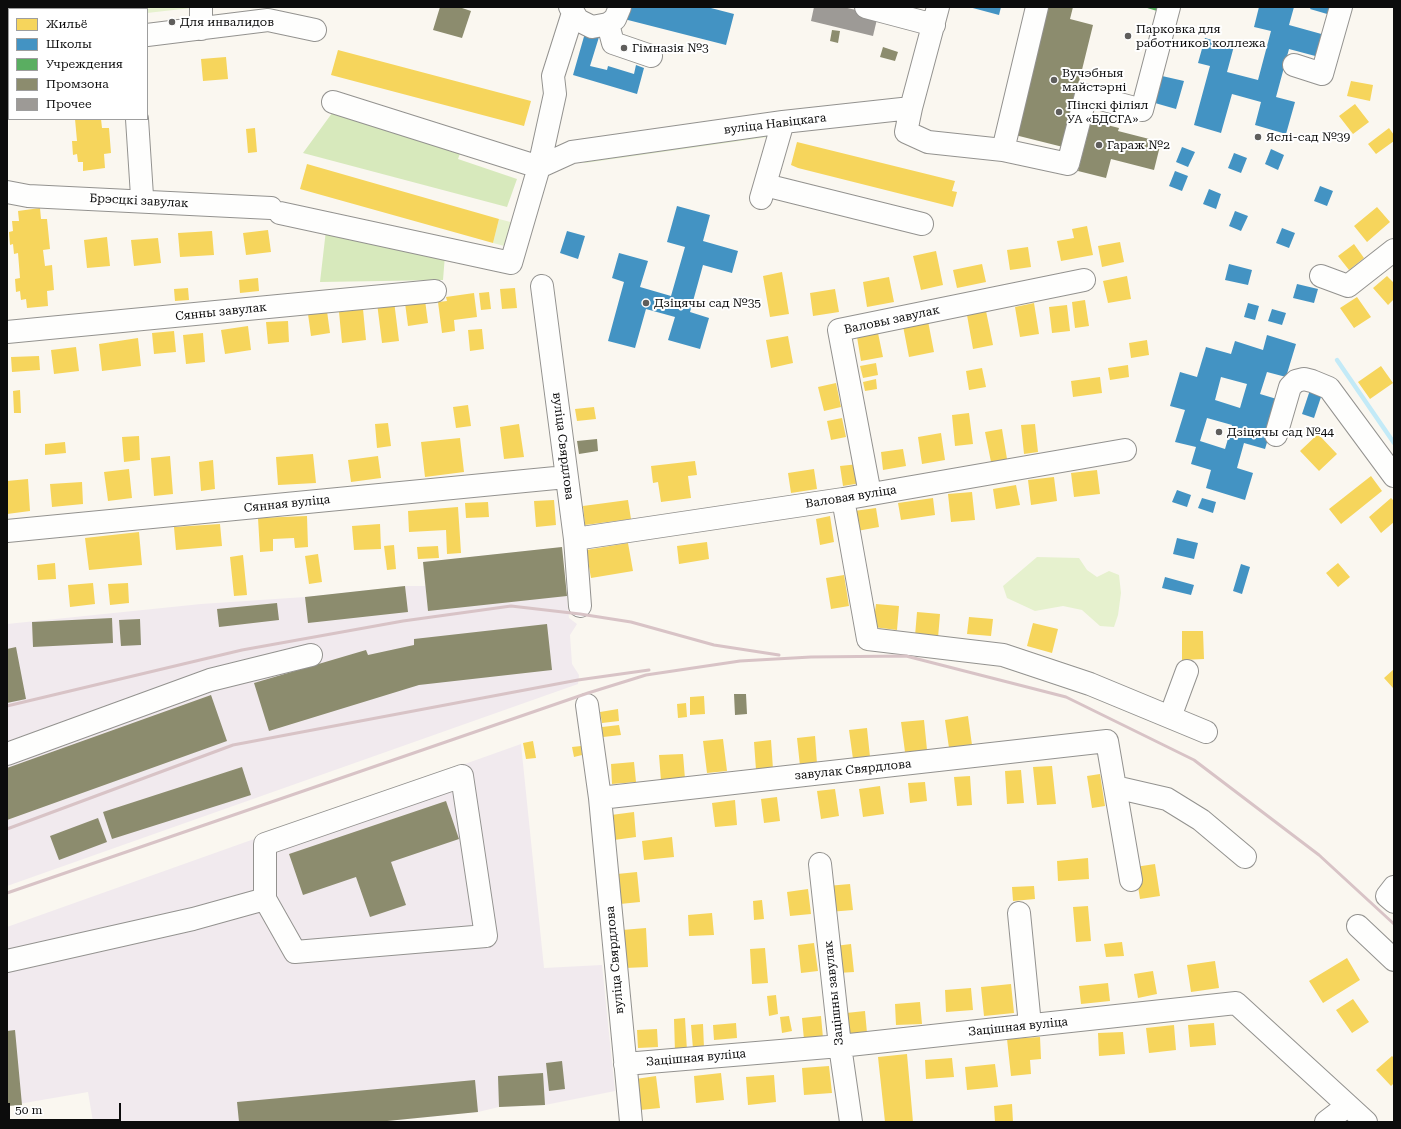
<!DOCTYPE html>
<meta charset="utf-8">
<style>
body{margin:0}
#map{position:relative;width:1401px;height:1129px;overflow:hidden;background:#faf7f0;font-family:"Roboto Serif",serif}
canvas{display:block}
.frame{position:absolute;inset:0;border:8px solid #0c0c0c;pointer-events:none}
.legend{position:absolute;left:8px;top:8px;width:140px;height:112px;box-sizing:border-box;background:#fff;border:1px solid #9e9e9e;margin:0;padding:5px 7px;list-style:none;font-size:12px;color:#0c0c0c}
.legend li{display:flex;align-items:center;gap:8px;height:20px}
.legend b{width:20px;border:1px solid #9e9e9e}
.scale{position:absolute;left:8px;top:1103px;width:113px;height:18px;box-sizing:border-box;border:2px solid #0c0c0c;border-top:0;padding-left:5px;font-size:12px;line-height:14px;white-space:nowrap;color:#0c0c0c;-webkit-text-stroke:3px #fff;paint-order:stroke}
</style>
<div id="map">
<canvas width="1401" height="1129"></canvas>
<div class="frame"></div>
<ul class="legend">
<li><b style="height:11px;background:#f6d55c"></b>Жильё</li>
<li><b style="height:11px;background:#4393c3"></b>Школы</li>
<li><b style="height:11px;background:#5aae61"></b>Учреждения</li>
<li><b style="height:11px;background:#8c8c6e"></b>Промзона</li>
<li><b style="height:11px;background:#9d9a96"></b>Прочее</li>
</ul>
<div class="scale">50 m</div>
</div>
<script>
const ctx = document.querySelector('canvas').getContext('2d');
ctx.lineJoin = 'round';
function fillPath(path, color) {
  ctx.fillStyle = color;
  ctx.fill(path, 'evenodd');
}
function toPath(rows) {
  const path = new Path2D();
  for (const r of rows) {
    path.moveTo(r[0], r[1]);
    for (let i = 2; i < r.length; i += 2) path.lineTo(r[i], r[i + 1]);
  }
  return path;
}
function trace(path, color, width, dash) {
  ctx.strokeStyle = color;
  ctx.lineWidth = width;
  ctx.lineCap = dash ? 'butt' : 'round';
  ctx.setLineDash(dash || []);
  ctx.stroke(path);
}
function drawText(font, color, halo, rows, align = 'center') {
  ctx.font = font + ' "Roboto Serif",serif';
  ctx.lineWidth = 4;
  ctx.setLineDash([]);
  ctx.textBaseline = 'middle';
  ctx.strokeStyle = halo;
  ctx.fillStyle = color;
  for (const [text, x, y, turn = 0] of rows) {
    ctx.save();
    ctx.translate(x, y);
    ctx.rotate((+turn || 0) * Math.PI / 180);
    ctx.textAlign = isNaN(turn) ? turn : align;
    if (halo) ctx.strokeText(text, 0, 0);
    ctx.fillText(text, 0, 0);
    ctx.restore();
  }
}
fillPath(toPath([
 [562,547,569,618,577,624,570,635,572,664,579,675,578,684,7,886,7,624,201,604,305,597,405,586,425,586,423,562],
 [521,744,544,968,602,965,615,1091,545,1105,499,1107,478,1112,377,1122,93,1122,88,1092,7,1106,7,927]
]), '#f1eaee');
fillPath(toPath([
 [85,7,191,7,191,8,147,13,147,9,85,9],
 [767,133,768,137,585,163,578,160],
 [499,219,518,224,512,248,493,243],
 [1037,557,1079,558,1087,570,1097,577,1109,571,1119,575,1121,593,1118,615,1114,627,1100,626,1082,610,1063,606,1035,611,1007,598,1003,586]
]), '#e6f1ce');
fillPath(toPath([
 [335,109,462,148,458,159,517,179,507,207,303,153],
 [326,230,445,255,443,280,320,282]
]), '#d7e9bc');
fillPath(toPath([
 [338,50,531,101,524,126,331,75],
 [226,57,228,79,203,81,201,59],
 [1351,81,1373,85,1370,101,1347,96],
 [1355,104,1369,122,1353,134,1339,116],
 [75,119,101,119,102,128,109,128,111,153,104,154,105,168,83,171,83,162,78,162,77,154,73,155,72,141,77,141],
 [255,128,257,152,248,153,246,129],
 [1389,128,1394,135,1394,141,1376,154,1368,144],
 [797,142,955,181,952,191,957,192,953,207,798,168,791,165],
 [307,164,499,219,493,243,300,189],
 [1377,207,1390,222,1367,242,1354,226],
 [40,208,41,219,47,219,50,249,43,250,45,266,52,265,54,290,47,291,48,306,27,308,26,299,21,300,20,291,16,292,15,279,20,278,18,253,14,254,13,244,10,245,9,232,13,231,12,221,19,221,18,211],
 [1087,226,1093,255,1061,261,1057,241,1074,238,1072,229],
 [268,230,271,252,246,255,243,233],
 [212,231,214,255,180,257,178,233],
 [107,237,110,266,87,268,84,240],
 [158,238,161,263,134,266,131,240],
 [1120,242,1124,262,1102,267,1098,246],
 [1354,244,1364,258,1349,270,1338,256],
 [1028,247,1031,267,1010,270,1007,250],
 [936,251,943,285,921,290,913,256],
 [982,264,986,282,957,288,953,270],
 [782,272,789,314,770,317,763,276],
 [1127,276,1131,299,1108,303,1103,281],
 [1387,276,1394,283,1394,299,1388,305,1373,288],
 [889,277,894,302,867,307,863,282],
 [258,278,259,291,240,293,239,280],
 [188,288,189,300,175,301,174,289],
 [515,288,517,308,502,309,500,289],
 [835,289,839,312,813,316,810,293],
 [489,292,491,309,481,310,479,293],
 [474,293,477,317,454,320,455,331,442,333,438,302,447,301,446,297],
 [1357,297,1371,317,1354,328,1340,308],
 [425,300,428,323,408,326,405,303],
 [1085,300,1089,326,1075,328,1072,302],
 [394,301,399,341,382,343,377,303],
 [1034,303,1039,334,1020,337,1015,307],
 [1067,305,1070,331,1052,333,1049,307],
 [363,309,366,340,342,343,339,312],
 [327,311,330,333,311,336,308,314],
 [986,311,993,345,973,349,967,315],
 [288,321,289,342,268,344,266,322],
 [928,321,934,352,909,357,903,326],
 [248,326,251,350,225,354,221,330],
 [482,329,484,349,470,351,468,330],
 [174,331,176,352,154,354,152,333],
 [203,333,205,362,186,364,183,335],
 [878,333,883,357,861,361,857,337],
 [788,336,793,363,771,368,766,340],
 [138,338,141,366,102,371,99,344],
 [1147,340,1149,355,1131,358,1129,343],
 [76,347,79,371,54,374,51,350],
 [39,356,40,370,12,372,11,357],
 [876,363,878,375,863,378,860,366],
 [1128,365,1129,377,1110,380,1108,368],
 [1381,366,1393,383,1370,399,1358,382],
 [982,368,986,387,969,390,966,371],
 [1100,377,1102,393,1073,397,1071,381],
 [876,379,877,389,865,391,863,382],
 [836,383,841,407,824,411,818,387],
 [20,390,21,413,14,413,13,391],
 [468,405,471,426,456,428,453,407],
 [594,407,596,419,577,421,575,409],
 [969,413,973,444,955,446,952,415],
 [842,418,846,437,831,440,827,421],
 [388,423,391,446,377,448,375,424],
 [519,424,524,457,504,459,500,427],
 [1035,424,1038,452,1024,454,1021,425],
 [1002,429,1007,459,991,462,985,432],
 [941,433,945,460,922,464,918,437],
 [1318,434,1337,454,1319,471,1300,451],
 [139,436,140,460,124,462,122,437],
 [460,438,464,472,425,477,421,442],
 [65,442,66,453,45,455,45,444],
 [903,449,906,466,883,470,881,452],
 [313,454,316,483,278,485,276,457],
 [170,456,173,494,154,496,151,458],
 [378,456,381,478,351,482,348,460],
 [213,460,215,489,201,491,199,462],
 [695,461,697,475,688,476,691,498,661,502,658,482,653,483,651,466],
 [859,464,861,483,843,486,840,466],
 [129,469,132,498,108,501,104,472],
 [814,469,817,489,791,493,788,473],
 [1097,470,1100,494,1074,497,1071,473],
 [1371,476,1382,491,1341,524,1329,509],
 [1054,477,1057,501,1031,505,1028,480],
 [28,479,30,511,7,514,7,481],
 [82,482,83,504,52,507,50,484],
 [1016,485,1020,505,996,509,993,489],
 [972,492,975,520,951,522,948,494],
 [933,498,935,515,901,520,898,503],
 [1391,498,1394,501,1394,522,1381,533,1369,517],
 [554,500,556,525,536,527,534,501],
 [628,500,631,519,585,525,583,506],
 [488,502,489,517,466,518,465,503],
 [458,507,461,553,447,554,446,530,409,532,408,511],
 [876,508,879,527,857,531,854,511],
 [307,516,308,547,295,548,294,538,273,539,273,551,260,552,258,518],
 [830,516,834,542,820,545,816,519],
 [220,524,222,546,176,550,174,527],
 [380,524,381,549,354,550,352,526],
 [139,532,142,565,89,570,85,538],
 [707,542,709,559,679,564,677,546],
 [628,543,633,571,591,578,586,550],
 [394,545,396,569,387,570,384,546],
 [438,546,439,558,418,559,417,547],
 [318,554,322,582,309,584,305,556],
 [243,555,247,595,234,596,230,557],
 [55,563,56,579,38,580,37,565],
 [1338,563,1350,577,1338,587,1326,573],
 [844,575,849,606,831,609,826,578],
 [93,583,95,604,70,607,68,585],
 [128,583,129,603,110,605,108,584],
 [876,604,899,606,897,630,873,627],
 [917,612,940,614,938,638,915,636],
 [969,617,993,619,991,636,967,634],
 [1033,623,1058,629,1052,653,1027,646],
 [1182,631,1203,631,1204,659,1182,660],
 [1394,669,1394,687,1393,688,1384,678],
 [704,696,705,714,690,715,690,697],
 [686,703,687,717,678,718,677,704],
 [618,709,619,721,602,723,600,712],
 [968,716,972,745,949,748,945,720],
 [924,720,927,750,905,752,901,722],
 [619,725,621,735,603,737,602,727],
 [867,728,870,757,853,759,849,730],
 [815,736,817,764,800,766,797,738],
 [723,739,727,771,707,773,703,741],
 [771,740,773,769,756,770,754,742],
 [533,741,536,758,526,759,523,743],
 [581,746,582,755,574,757,572,747],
 [683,754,685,779,661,781,659,755],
 [634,762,636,782,612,784,611,764],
 [1052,766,1056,804,1037,805,1033,767],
 [1021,770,1024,803,1007,804,1005,771],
 [1100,774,1105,806,1092,808,1087,776],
 [970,776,972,805,957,806,954,777],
 [925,782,927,801,910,803,908,783],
 [880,786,884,814,863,817,859,789],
 [835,789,839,816,821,819,817,791],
 [777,797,780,821,764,823,761,799],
 [735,800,737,825,715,827,712,803],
 [634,812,636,837,614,840,611,815],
 [672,837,674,857,644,860,642,841],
 [1088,858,1089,879,1058,881,1057,861],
 [1155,864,1160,896,1140,899,1135,867],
 [637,872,640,902,620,904,617,874],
 [850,884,853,910,829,912,827,886],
 [1034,886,1035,899,1013,901,1012,887],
 [808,889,811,914,790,916,787,892],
 [762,900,764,919,754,920,753,901],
 [1088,906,1091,941,1076,942,1073,907],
 [712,913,714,935,689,936,688,915],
 [646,928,648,967,625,968,622,930],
 [1122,942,1124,956,1106,957,1104,944],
 [814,943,818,971,801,973,798,945],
 [851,944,854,972,838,973,835,946],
 [765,948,768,983,752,984,750,949],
 [1347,958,1360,980,1323,1003,1309,981],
 [1215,961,1219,988,1191,992,1187,965],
 [1153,971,1157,994,1138,998,1134,974],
 [1108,983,1110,1001,1081,1004,1079,986],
 [1011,984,1014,1013,984,1016,981,987],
 [971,988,973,1010,946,1012,945,990],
 [776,995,778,1014,769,1016,767,996],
 [1353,999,1369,1022,1352,1033,1336,1010],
 [920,1002,922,1024,896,1025,895,1004],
 [865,1011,867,1033,848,1034,846,1013],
 [789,1016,792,1031,782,1033,780,1017],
 [821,1016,823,1038,804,1040,802,1018],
 [685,1018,687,1051,675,1052,674,1019],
 [736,1023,737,1038,714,1040,713,1025],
 [1214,1023,1216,1045,1190,1047,1188,1025],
 [703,1024,704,1048,693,1049,691,1025],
 [1174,1025,1176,1050,1149,1053,1146,1028],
 [657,1029,658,1047,638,1048,637,1030],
 [1123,1032,1125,1054,1099,1056,1098,1033],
 [1040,1037,1041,1059,1030,1060,1031,1074,1011,1076,1007,1039],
 [907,1054,913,1122,885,1122,878,1057],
 [1392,1056,1394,1058,1394,1083,1391,1086,1376,1070],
 [952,1058,954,1077,926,1079,925,1060],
 [995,1064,998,1087,967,1090,965,1067],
 [829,1066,832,1093,804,1095,802,1068],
 [721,1073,724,1100,696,1103,694,1076],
 [774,1075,776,1102,748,1105,746,1077],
 [656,1076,660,1108,640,1110,636,1079],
 [1012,1104,1013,1122,995,1122,994,1106]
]), '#f6d55c');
fillPath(toPath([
 [627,7,707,7,734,14,726,45,624,19],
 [969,7,1001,7,999,15],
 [1259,7,1294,7,1289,25,1325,35,1319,57,1289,49,1276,97,1295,102,1286,134,1255,125,1261,102,1232,94,1221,133,1194,125,1210,66,1198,63,1205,38,1234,46,1227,72,1258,80,1271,31,1254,27],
 [1311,7,1336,7,1334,16,1310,9],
 [585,33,599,37,590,66,607,70,608,66,634,74,636,65,644,68,637,94,573,75],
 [1162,76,1184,81,1176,109,1155,103],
 [1182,147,1195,152,1188,167,1176,162],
 [1271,149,1284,155,1278,170,1265,164],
 [1234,153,1247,158,1241,173,1228,168],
 [1175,171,1188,176,1182,191,1169,186],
 [1320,186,1333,191,1327,206,1314,201],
 [1209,189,1221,194,1216,209,1203,204],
 [677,206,710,215,703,241,738,251,732,273,703,265,690,312,709,318,700,349,668,340,675,317,646,309,635,348,608,341,624,282,612,278,619,253,648,261,640,287,671,296,685,247,667,242],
 [1235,211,1248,216,1241,231,1229,226],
 [1282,228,1295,233,1289,248,1276,243],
 [567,231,585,236,578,259,560,253],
 [1229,264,1252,270,1248,285,1225,280],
 [1297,284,1318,289,1314,303,1293,298],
 [1248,303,1259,306,1255,320,1244,317],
 [1272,309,1286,313,1282,325,1268,321],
 [1267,335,1296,344,1286,377,1267,372,1260,394,1280,400,1265,449,1244,443,1237,468,1253,473,1245,500,1206,488,1211,470,1191,464,1196,447,1175,442,1185,410,1170,406,1180,372,1197,377,1206,347,1231,354,1235,341,1263,350],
 [1221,377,1247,384,1240,408,1215,400],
 [1207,418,1232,425,1225,449,1200,441],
 [1310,390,1322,394,1314,418,1302,414],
 [1177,490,1191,495,1187,507,1172,502],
 [1202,498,1216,502,1213,513,1198,508],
 [1177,538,1198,543,1194,559,1173,554],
 [1241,564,1250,567,1242,594,1233,591],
 [1165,577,1194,585,1191,595,1162,588]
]), '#4393c3');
fillPath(toPath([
 [1144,7,1158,7,1157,11]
]), '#5aae61');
fillPath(toPath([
 [440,7,459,7,471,11,462,38,433,30],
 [1047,7,1073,7,1070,19,1093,25,1063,147,1015,135],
 [832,30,840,31,838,43,830,41],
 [883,47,898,52,895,61,880,57],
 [1091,121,1119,128,1118,131,1161,142,1154,170,1111,159,1106,178,1078,171],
 [597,439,598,451,579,454,577,441],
 [562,547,567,596,428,611,423,562],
 [405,586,408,612,308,623,305,597],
 [277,603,279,620,219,627,217,609],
 [112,618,113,643,33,647,32,622],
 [140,619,141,645,121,646,119,620],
 [547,624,552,670,419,685,269,731,254,683,366,650,368,655,414,645,414,639],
 [16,647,26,699,7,703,7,649],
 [734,694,746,694,747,714,735,715],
 [211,695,227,741,7,820,7,768],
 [242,767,251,795,112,839,103,812],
 [446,801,459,839,391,862,406,905,370,917,356,877,303,895,289,854],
 [98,818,107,842,59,860,50,836],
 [15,1030,22,1105,7,1106,7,1031],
 [562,1061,565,1089,549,1091,546,1063],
 [543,1073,545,1105,499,1107,498,1076],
 [475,1080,478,1112,377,1122,239,1122,237,1102]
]), '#8c8c6e');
trace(toPath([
 [1337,360,1394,443]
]), '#c3eaf7', 4.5);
fillPath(toPath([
 [814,7,843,7,878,15,873,36,811,21]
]), '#9d9a96');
const minor = toPath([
 [201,7,201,29],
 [570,7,578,20,592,27,608,24,615,19,620,7],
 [866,7,934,25],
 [608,24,613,43,651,56],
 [147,35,268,20,315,30],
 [7,49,9,49],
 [1294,65,1322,74,1341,7],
 [333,102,539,167],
 [911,108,906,132,928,142,1003,150,1068,164,1086,95,1142,110,1169,7],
 [137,119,142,196],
 [1003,150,1037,7],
 [539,167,572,152,783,122,911,108,938,7],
 [765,185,922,224],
 [7,192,28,196,271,208],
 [761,198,783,122],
 [280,213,511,263,539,167,555,94,553,76,573,13],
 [1321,276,1348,286,1394,250],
 [542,286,575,539,580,606],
 [7,332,435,291],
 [1276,435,1290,387,1296,381,1304,379,1312,381,1329,388,1394,476],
 [870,494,839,330,1084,280],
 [843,499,868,639,1003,655,1090,684,1206,732],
 [7,531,566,477],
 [575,539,843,499,1125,450],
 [587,705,600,798,631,1122],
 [1170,717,1187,671],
 [7,754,210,680,311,655],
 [462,776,486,936,295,952,265,899,265,844,462,776],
 [1115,787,1167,799,1201,820,1245,857],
 [600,798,1107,741,1131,880],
 [820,864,840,1046,851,1122],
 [1394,887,1387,896,1394,902],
 [1019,913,1030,1025],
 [1358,926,1394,960],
 [7,961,193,919,265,899],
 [625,1064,840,1046,1236,1003,1366,1122],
 [1326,1122,1347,1106]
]);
trace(minor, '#93928f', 24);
trace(minor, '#fefefd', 22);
trace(toPath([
 [7,706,242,650,403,621,511,606,580,614,631,622,714,645,779,655],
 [7,829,233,745,578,680,649,670],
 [7,893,588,693,646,675,740,661,811,657,906,656,1066,697,1194,760,1319,855,1394,924]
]), '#d8c3c6', 3);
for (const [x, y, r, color] of [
 [172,22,4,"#5f5e5c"],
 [1128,36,4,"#5f5e5c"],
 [624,48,4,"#5f5e5c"],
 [1054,80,4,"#5f5e5c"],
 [1059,112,4,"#5f5e5c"],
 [1258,137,4,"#5f5e5c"],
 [1099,145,4,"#5f5e5c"],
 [646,303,4,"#5f5e5c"],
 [1219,432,4,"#5f5e5c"]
]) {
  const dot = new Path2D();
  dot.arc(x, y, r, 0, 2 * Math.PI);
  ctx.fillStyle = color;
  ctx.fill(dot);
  trace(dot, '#fff', 1.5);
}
drawText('12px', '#0c0c0c', '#fff', [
 ["Для инвалидов",180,22],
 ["Парковка для",1136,29],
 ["работников коллежа",1136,43],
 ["Гімназія №3",632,48],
 ["Вучэбныя",1062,73],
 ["майстэрні",1062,87],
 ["Пінскі філіял",1067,105],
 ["УА «БДСГА»",1067,119],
 ["Яслі-сад №39",1266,137],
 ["Гараж №2",1107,145],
 ["Дзіцячы сад №35",654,303],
 ["Дзіцячы сад №44",1227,432]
], 'left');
drawText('12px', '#0c0c0c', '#fff', [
 ["вуліца Навіцкага",775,124,-7],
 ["Брэсцкі завулак",139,201,3],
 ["Сянны завулак",221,312,-6],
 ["Валовы завулак",892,320,-12],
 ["вуліца Свярдлова",563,446,83],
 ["Валовая вуліца",851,497,-9],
 ["Сянная вуліца",287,504,-6],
 ["завулак Свярдлова",853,770,-6],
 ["вуліца Свярдлова",615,960,-95],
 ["Зацішны завулак",834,993,-96],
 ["Зацішная вуліца",1018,1027,-6],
 ["Зацішная вуліца",696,1058,-5]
]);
</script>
